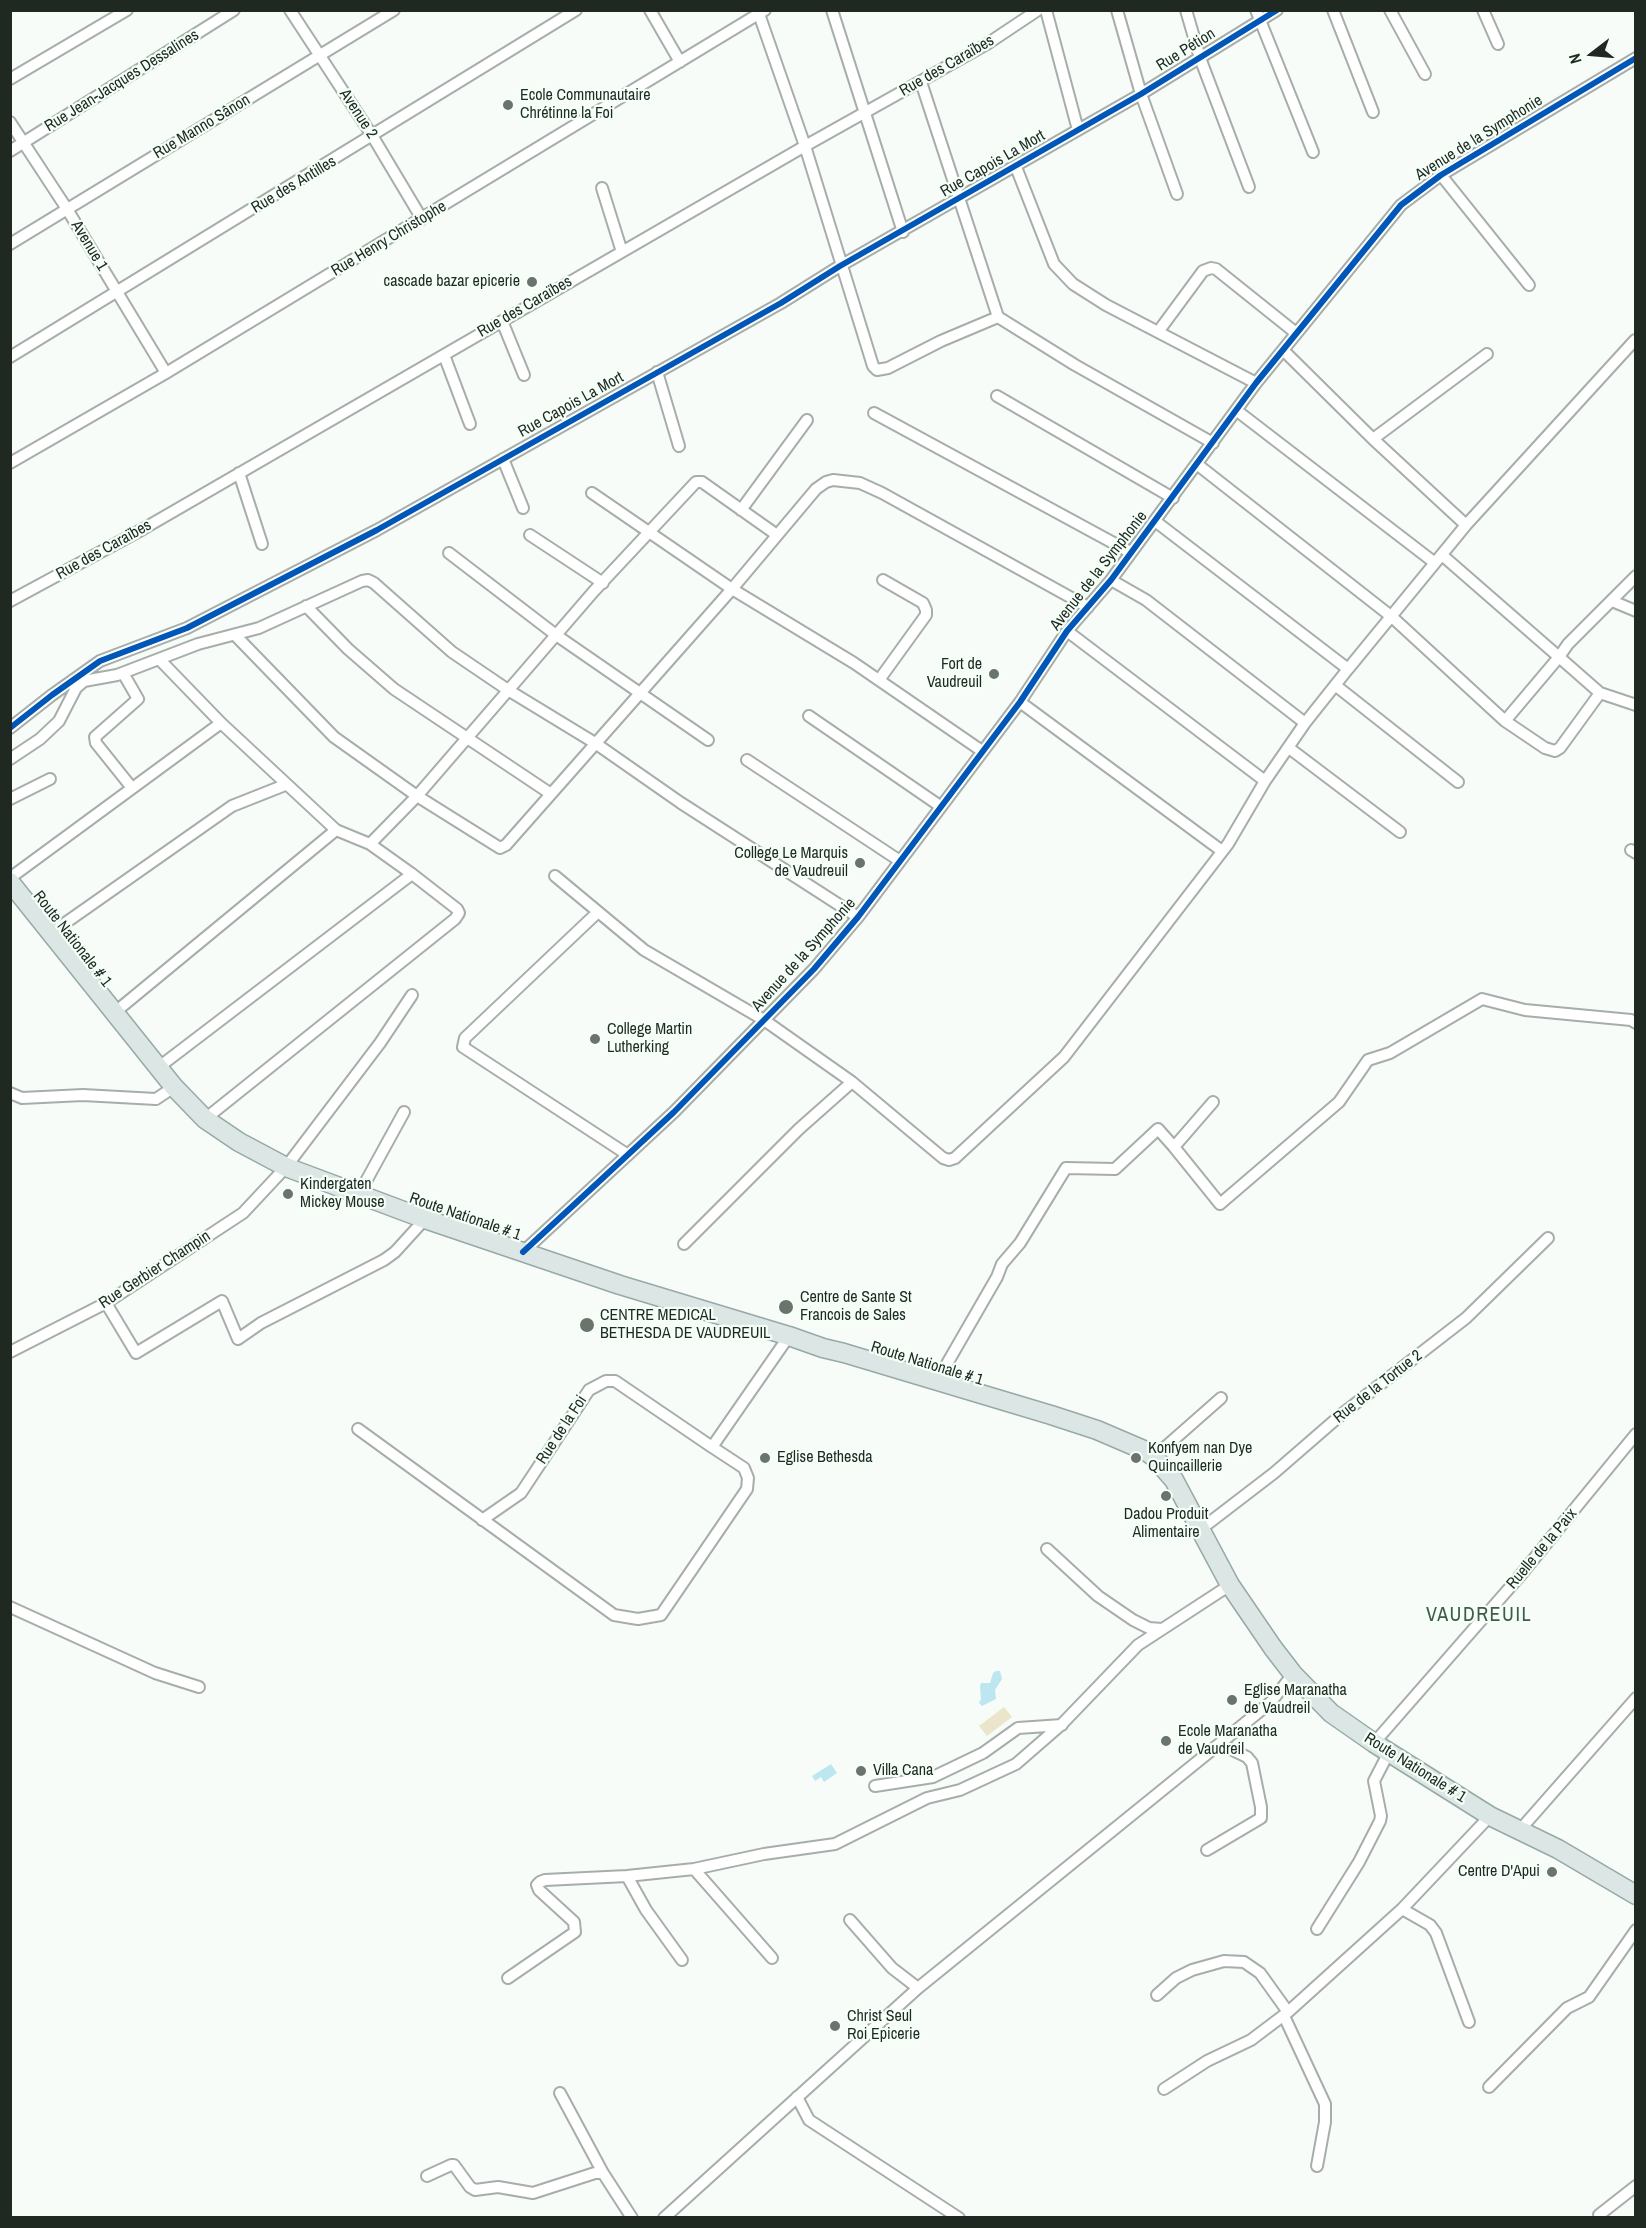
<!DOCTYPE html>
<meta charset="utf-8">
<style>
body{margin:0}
#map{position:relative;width:1646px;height:2228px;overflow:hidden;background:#f7fcf8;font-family:"Archivo Narrow",sans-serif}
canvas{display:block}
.frame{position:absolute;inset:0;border:12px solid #1f2922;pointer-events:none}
.north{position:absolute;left:1562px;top:24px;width:60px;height:60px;-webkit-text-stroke:4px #f4fff7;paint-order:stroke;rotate:254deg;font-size:16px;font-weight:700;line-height:24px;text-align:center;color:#1f2922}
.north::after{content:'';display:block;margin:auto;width:21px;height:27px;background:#1f2922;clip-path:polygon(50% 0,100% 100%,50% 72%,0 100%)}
</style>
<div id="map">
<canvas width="1646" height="2228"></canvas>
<div class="frame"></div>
<div class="north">N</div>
</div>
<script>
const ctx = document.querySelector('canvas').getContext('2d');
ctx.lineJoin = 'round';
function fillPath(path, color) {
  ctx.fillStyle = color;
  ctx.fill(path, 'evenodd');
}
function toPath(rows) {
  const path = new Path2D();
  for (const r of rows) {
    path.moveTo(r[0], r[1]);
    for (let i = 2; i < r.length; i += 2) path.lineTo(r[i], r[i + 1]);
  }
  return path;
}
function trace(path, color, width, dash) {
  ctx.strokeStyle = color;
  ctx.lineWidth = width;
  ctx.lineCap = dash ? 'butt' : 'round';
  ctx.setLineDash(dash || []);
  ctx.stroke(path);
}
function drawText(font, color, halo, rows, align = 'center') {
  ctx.font = font + ' "Archivo Narrow",sans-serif';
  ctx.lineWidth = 4.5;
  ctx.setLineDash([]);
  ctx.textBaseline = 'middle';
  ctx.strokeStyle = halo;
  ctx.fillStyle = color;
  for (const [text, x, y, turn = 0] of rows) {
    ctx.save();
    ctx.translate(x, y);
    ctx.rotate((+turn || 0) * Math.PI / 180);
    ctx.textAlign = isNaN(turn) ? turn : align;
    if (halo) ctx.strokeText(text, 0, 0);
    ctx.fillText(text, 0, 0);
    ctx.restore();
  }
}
fillPath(toPath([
 [1004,1707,1012,1717,987,1736,979,1726]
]), '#eae5cb');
fillPath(toPath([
 [996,1671,1000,1671,1002,1679,995,1690,996,1699,982,1706,979,1703,981,1699,980,1687,981,1683,990,1683,993,1673],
 [831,1764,837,1773,824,1782,821,1777,815,1781,812,1776]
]), '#bde7f0');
const street = toPath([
 [290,10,373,137,422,219],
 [650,10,680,62],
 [832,10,903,232],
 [1046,10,1078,130],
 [1117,10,1141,94,1177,194],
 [1186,10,1200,58,1249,187],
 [1256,10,1313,152],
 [1333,10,1373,112],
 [1390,10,1425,74],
 [1483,10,1498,44],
 [759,14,805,146,873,366,877,370,888,368,941,341,998,317],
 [10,79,127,10],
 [921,82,998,317,1075,365,1213,443],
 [10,122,67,209,166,373],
 [10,151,234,10],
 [1016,167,1054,264,1073,284,1106,305,1256,383],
 [1441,175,1529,285],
 [602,188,622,252],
 [10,244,394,10],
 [502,321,524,375],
 [1158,332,1203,271,1211,268,1216,269,1296,333],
 [1283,350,1373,439,1466,525,1348,669],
 [444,355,470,424],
 [10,357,576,10],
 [657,372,679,446],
 [997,396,1173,498],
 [1236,410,1435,563],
 [874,413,1130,552],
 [1373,439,1487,354],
 [503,459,523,508],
 [10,463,166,373,765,10],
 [1198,465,1392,617,1505,721,1545,748,1555,751,1560,748,1600,693],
 [239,473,262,544],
 [592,493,732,589,854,663,982,751],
 [741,510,807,420],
 [1466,525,1635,340],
 [530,535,603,583],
 [449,553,556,635,708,740],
 [1442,555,1559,657,1568,644,1636,576],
 [1111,580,1146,600,1305,723],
 [10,601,143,529,805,146,987,44,1038,10],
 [1612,601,1636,611],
 [306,606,348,649,394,689,551,794],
 [1067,631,1265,781],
 [235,635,334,737,417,796,500,848,506,845,732,589,816,489,826,482,833,480,860,483,882,493,1088,607],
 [159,659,221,723,336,830,370,844,412,874,457,909,459,913,455,919,205,1119],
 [123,673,138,699,95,737,96,743,132,788],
 [879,680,926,615,926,610,923,603,883,580],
 [1335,685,1458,782],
 [1020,702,1222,851],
 [809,716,940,806],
 [1505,721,1559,657,1600,693,1636,705],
 [10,728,52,695,100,661,187,628,377,530,781,303,840,266,1141,94,1277,10],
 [1289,748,1400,832],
 [10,759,40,739,59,721,76,688,84,681,117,675,198,644,259,628,362,581,368,580,374,583,452,652,508,690,595,743,681,803,858,917],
 [747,760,900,861],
 [10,799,50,779],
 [370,844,417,796,594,591,696,482,702,482,777,535],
 [1631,850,1636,853],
 [555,876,644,950,764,1020,852,1082,943,1158,949,1160,955,1158,1064,1057,1228,844,1265,781,1305,723,1348,669,1155,521],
 [10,878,221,723],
 [598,912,465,1038,463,1047,628,1155],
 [51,933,232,806,285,785],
 [114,1013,336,830],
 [159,1067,412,874],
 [10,1093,22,1098,83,1095,156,1099,174,1087],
 [1174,1147,1220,1204,1339,1102,1368,1060,1390,1053,1482,999,1525,1010,1631,1020,1636,1023],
 [359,1194,404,1112],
 [684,1244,799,1129,852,1082],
 [523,1252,674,1112,814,969,858,917,1020,702,1067,631,1111,580,1256,383,1401,205,1441,175,1636,58],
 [106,1303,136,1353,222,1301,238,1339,261,1323,384,1260,395,1252,425,1219],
 [10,1352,106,1303,243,1213,286,1167,380,1043,412,995],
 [937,1381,997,1277,1002,1264,1020,1243,1066,1168,1115,1169,1158,1129,1174,1147,1213,1102],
 [358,1429,614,1615,638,1619,661,1615,747,1489,748,1478,744,1468,712,1447,789,1336],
 [1154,1457,1221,1398],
 [482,1520,521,1493,589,1390,606,1381,615,1381,712,1447],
 [1201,1529,1274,1473,1342,1414,1466,1318,1548,1238],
 [1047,1549,1098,1596,1133,1620,1149,1628,1162,1629],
 [10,1607,155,1673,199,1687],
 [1374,1743,1519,1577,1636,1434],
 [875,1786,933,1777,983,1753,1018,1728,1062,1725],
 [1519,1831,1636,1698],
 [1207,1850,1261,1818,1261,1807,1252,1763,1247,1757,1220,1744],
 [694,1869,772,1958],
 [627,1876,646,1910,682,1960],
 [1402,1909,1430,1925,1436,1933,1469,2022],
 [850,1920,892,1968,918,1988],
 [1317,1929,1359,1862,1380,1821,1381,1816,1374,1781,1389,1752],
 [508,1978,575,1932,574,1922,539,1890,537,1885,540,1882,545,1880,627,1876,694,1869,764,1854,835,1844,927,1798,960,1790,1016,1764,1062,1724,1138,1645,1230,1585],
 [1157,1995,1176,1978,1192,1970,1224,1961,1244,1962,1260,1973,1288,2012],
 [1284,2016,1325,2104,1325,2122,1317,2166],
 [1489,2087,1567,2008,1589,1997,1636,1930],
 [1164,2089,1207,2061,1251,2040,1288,2012,1402,1909,1490,1816],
 [560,2093,603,2173],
 [797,2097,809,2120,959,2218],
 [427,2176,451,2165,454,2165,470,2187,475,2190,498,2187,533,2193,595,2173,603,2173,632,2218],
 [1599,2215,1636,2186],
 [664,2218,918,1988,1271,1702,1293,1674]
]);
const primary = toPath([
 [10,882,174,1087,205,1119,239,1142,286,1167,425,1219,620,1285,789,1336,823,1348,844,1353,1051,1415,1097,1430,1146,1451,1154,1457,1174,1480,1230,1585,1273,1648,1293,1674,1331,1713,1374,1743,1490,1816,1558,1849,1636,1895]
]);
trace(street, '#a7aea9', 14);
trace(primary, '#96a9a6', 21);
trace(street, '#fefffe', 10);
trace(primary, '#dce7e5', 18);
trace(toPath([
 [10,728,52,695,100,661,187,628,377,530,781,303,840,266,1141,94,1277,10],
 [523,1252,674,1112,814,969,858,917,1020,702,1067,631,1111,580,1256,383,1401,205,1441,175,1636,58]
]), '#0057b8', 6);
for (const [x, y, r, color] of [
 [508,105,6,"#6b736d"],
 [532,282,6,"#6b736d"],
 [994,674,6,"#6b736d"],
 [860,863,6,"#6b736d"],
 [595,1039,6,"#6b736d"],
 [288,1194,6,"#6b736d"],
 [786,1307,8,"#6b736d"],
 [587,1325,8,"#6b736d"],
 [765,1458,6,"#6b736d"],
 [1136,1458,6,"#6b736d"],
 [1166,1496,6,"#6b736d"],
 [1232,1700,6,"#6b736d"],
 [1166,1741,6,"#6b736d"],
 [861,1771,6,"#6b736d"],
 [1552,1872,6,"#6b736d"],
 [835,2026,6,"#6b736d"]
]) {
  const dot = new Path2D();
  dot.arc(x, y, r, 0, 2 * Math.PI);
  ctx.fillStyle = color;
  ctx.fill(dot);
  trace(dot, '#f4fff7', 2);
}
drawText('16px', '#1f2922', '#f4fff7', [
 ["Rue Pétion",1186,50,-32],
 ["Rue des Caraïbes",947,66,-30],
 ["Rue Jean-Jacques Dessalines",122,81,-32],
 ["Avenue 2",358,114,57],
 ["Rue Manno Sânon",202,127,-31],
 ["Avenue de la Symphonie",1479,138,-32],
 ["Rue Capois La Mort",993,164,-30],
 ["Rue des Antilles",294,185,-31],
 ["Rue Henry Christophe",389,239,-31],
 ["Avenue 1",89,246,59],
 ["Rue des Caraïbes",525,307,-30],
 ["Rue Capois La Mort",571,405,-29],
 ["Rue des Caraïbes",104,550,-29],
 ["Avenue de la Symphonie",1099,571,-52],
 ["Route Nationale # 1",72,939,52],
 ["Avenue de la Symphonie",804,955,-48],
 ["Route Nationale # 1",465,1217,19],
 ["Rue Gerbier Champin",155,1270,-33],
 ["Route Nationale # 1",927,1364,17],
 ["Rue de la Tortue 2",1378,1387,-38],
 ["Rue de la Foi",562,1430,-57],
 ["Ruelle de la Paix",1542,1549,-50],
 ["Route Nationale # 1",1415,1768,32]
]);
drawText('16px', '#1f2922', '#f4fff7', [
 ["Ecole Communautaire",520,96],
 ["Chrétinne la Foi",520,114],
 ["cascade bazar epicerie",520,282,"right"],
 ["Fort de",982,665,"right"],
 ["Vaudreuil",982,683,"right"],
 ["College Le Marquis",848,854,"right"],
 ["de Vaudreuil",848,872,"right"],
 ["College Martin",607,1030],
 ["Lutherking",607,1048],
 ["Kindergaten",300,1185],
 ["Mickey Mouse",300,1203],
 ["Centre de Sante St",800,1298],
 ["Francois de Sales",800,1316],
 ["CENTRE MEDICAL",600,1316],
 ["BETHESDA DE VAUDREUIL",600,1334],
 ["Konfyem nan Dye",1148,1449],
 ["Quincaillerie",1148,1467],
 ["Eglise Bethesda",777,1458],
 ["Dadou Produit",1166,1515,"center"],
 ["Alimentaire",1166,1533,"center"],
 ["Eglise Maranatha",1244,1691],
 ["de Vaudreil",1244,1709],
 ["Ecole Maranatha",1178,1732],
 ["de Vaudreil",1178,1750],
 ["Villa Cana",873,1771],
 ["Centre D'Apui",1540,1872,"right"],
 ["Christ Seul",847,2017],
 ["Roi Epicerie",847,2035]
], 'left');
ctx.letterSpacing = '1.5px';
drawText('20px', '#435a4a', '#f4fff7', [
 ["VAUDREUIL",1479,1616]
]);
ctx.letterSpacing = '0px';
</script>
